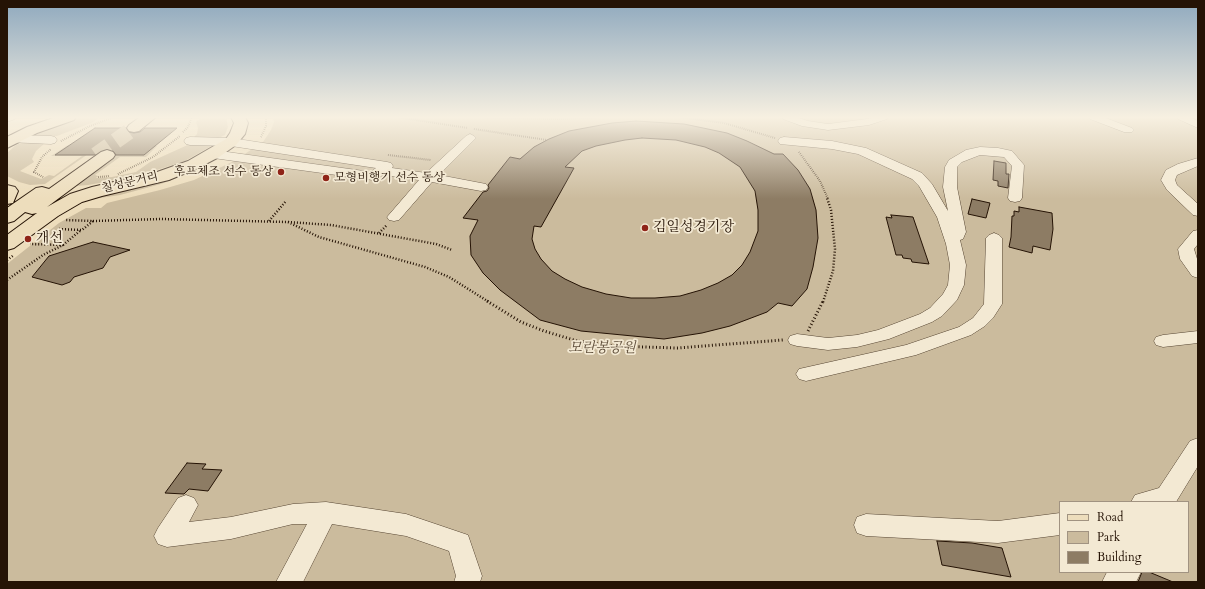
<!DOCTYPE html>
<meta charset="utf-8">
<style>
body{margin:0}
#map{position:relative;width:1205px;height:589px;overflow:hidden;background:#edddbc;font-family:Cardo,serif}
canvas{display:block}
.frame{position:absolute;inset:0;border:8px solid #251305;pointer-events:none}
.legend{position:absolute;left:1059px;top:501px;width:130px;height:72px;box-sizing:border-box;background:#f3e9d3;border:1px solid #a19381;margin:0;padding:5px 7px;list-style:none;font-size:12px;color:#251305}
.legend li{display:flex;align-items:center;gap:8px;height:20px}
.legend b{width:20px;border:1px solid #a19381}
</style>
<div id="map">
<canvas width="1205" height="589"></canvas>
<div class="frame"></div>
<ul class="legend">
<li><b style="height:5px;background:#edddbc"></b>Road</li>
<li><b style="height:11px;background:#cbbb9d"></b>Park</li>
<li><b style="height:11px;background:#8d7c64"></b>Building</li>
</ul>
</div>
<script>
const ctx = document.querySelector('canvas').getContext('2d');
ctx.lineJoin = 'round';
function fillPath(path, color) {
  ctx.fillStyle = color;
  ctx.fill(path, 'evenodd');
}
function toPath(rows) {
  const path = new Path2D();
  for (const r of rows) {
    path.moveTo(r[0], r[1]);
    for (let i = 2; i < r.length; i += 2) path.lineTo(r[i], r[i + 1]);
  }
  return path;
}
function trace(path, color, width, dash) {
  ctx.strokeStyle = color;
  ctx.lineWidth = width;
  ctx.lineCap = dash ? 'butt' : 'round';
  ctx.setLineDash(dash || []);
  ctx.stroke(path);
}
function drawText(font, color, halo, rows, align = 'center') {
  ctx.font = font + ' Cardo,"Noto Serif KR",serif';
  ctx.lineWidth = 3.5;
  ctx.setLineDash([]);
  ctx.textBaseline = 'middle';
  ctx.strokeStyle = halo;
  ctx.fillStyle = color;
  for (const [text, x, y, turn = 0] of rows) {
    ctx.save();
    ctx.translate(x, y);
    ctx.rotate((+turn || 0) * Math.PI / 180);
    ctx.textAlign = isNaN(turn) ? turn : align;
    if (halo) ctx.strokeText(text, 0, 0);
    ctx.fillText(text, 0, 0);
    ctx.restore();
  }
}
fillPath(toPath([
 [81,117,101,117,91,123,57,136,34,136,43,130],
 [202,117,226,117,228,127,225,135,216,139,194,137,197,134,198,128,196,122],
 [273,117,1198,117,1198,582,7,582,7,264,59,223,86,208,101,208,107,203,160,190,194,180,234,161,263,142,271,130,274,122],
 [1060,502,1188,502,1188,572,1060,572],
 [24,142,45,143,36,151,32,159,34,162,20,171,41,179,49,175,54,176,82,156,51,156,68,145,79,145,91,152,45,184,30,185,19,182,7,176,7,153,16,145],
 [192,143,213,145,185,161,138,176,88,185,75,186,74,184,118,153,150,146,157,146,146,157,120,157,95,175,98,176,96,178,112,177,136,172,150,162],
 [213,164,161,184,120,195,86,200,159,182]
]), '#cbbb9d');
const building = toPath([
 [636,121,684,124,727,133,747,141,774,154,783,154,798,170,810,189,816,210,818,238,813,267,807,289,792,306,778,303,767,312,730,326,702,333,664,339,581,331,540,320,500,290,483,273,471,255,470,236,478,220,463,218,483,192,487,191,489,188,488,185,510,157,520,159,534,147,549,139,569,131,612,123,636,121],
 [642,138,676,140,705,147,719,153,740,167,755,191,758,210,758,231,750,252,742,265,732,275,718,283,701,290,680,296,655,298,631,298,606,294,582,287,565,279,552,271,541,259,535,249,532,239,534,226,541,227,574,168,565,167,582,151,596,146,625,140,642,138],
 [95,128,126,128,128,132,134,133,140,132,145,128,177,128,144,155,116,155,113,151,107,149,95,155,55,155,95,128],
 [994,161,1006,163,1006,174,1009,174,1008,188,998,186,998,181,993,180,994,161],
 [972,199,990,203,986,218,968,214,972,199],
 [1019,207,1052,213,1053,229,1050,250,1033,246,1032,253,1009,247,1011,237,1012,216,1014,216,1014,211,1019,212,1019,207],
 [891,215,913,217,929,264,912,262,911,259,903,258,902,255,896,255,886,217,892,218,891,215],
 [93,242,130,250,110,257,103,268,74,277,70,282,62,285,32,277,49,256,93,242],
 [187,463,206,464,202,469,222,470,208,491,189,489,184,494,165,493,187,463],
 [937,541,972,543,1002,548,1011,577,942,565,937,541],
 [1142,572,1149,572,1173,582,1138,582,1142,572]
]);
fillPath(building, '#8d7c64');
trace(building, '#251305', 1);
trace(toPath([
 [96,155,134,128]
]), '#c5b597', 16, [16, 8]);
const minor = toPath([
 [7,117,17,117,15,119,7,122,7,117],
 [781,117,796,117,808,121,828,124,867,119,874,117,889,117,887,119,869,125,828,130,802,126,783,119,781,117],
 [1088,117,1103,117,1132,128,1134,130,1132,132,1124,132,1090,119,1088,117],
 [1176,117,1190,117,1198,121,1198,128,1178,119,1176,117],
 [470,134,474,136,476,138,439,175,486,184,488,187,486,190,481,191,432,182,399,220,394,221,389,220,387,217,419,180,383,175,373,180,213,158,209,157,207,154,209,151,213,150,371,172,376,168,231,146,190,145,186,144,184,141,186,138,190,137,231,138,387,162,391,163,393,166,392,168,426,173,466,136,470,134],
 [13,135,51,136,55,137,57,140,55,143,51,144,9,142,7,139,9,136,13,135],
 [784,137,832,141,866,148,922,173,932,184,948,211,943,187,945,167,949,160,966,150,980,147,998,148,1012,151,1024,165,1022,198,1020,201,1015,202,1010,201,1008,198,1012,166,1004,157,980,155,962,162,957,167,957,187,966,232,963,239,960,240,966,265,964,285,957,300,942,316,932,322,889,339,857,347,828,350,797,346,790,344,788,340,790,336,797,334,828,338,857,335,878,330,920,314,930,308,943,294,948,285,950,265,946,244,937,217,919,186,912,179,858,154,832,149,780,144,778,141,780,138,784,137],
 [1198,158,1198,166,1177,175,1175,180,1177,185,1198,204,1198,216,1193,215,1167,190,1161,180,1166,170,1178,164,1198,158],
 [1198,230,1198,244,1194,249,1198,262,1198,278,1192,276,1180,259,1178,249,1193,231,1198,230],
 [994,233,999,235,1002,238,1002,304,993,318,985,326,971,335,916,355,806,381,799,379,796,374,799,369,906,345,959,327,973,318,984,304,986,238,989,235,994,233],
 [1198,331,1198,343,1163,347,1156,345,1154,341,1156,337,1163,335,1198,331],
 [1198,438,1198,466,1176,502,1131,502,1135,495,1159,488,1190,441,1198,438],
 [186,495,194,498,198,505,189,522,231,517,293,504,326,502,406,514,468,535,482,576,480,582,454,582,456,576,449,551,406,536,332,524,303,582,276,582,307,524,293,524,231,539,167,547,158,544,154,536,158,528,178,498,186,495],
 [1060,513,1060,535,998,543,866,536,857,533,854,525,857,517,866,514,998,521,1060,513],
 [1107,572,1141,572,1136,582,1102,582,1107,572]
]);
const major = toPath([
 [56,117,76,117,74,120,37,133,7,148,7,137,27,127,56,117],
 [140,117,156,117,139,131,134,132,129,131,127,128,129,125,140,117],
 [231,117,245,117,248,123,245,134,236,145,219,157,200,167,169,180,102,196,82,202,58,216,14,248,7,250,7,235,37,213,32,214,25,212,14,221,7,223,7,208,36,188,42,187,49,189,101,152,107,150,113,152,115,155,113,158,47,207,70,194,92,187,157,172,188,161,226,139,230,133,234,123,231,117],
 [7,185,15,187,18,191,13,203,7,204,7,185]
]);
trace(minor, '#574633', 1);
trace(major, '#251305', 2);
trace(toPath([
 [397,117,468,128],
 [479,117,556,119,600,117],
 [679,117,724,123,775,138],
 [409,118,419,117],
 [474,129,547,140],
 [183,132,188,127,192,117],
 [261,137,266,126,266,117],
 [61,141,90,126,114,117],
 [799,152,820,181,828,199],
 [388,155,431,160],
 [118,174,153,157,180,136],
 [43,177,34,172,42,157,51,149],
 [98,177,109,176]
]), '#251305', 2, [0.5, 1.5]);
trace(toPath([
 [93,221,161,219,288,222,331,225,436,244,452,250],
 [269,221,286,201],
 [288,222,319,237,425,267,449,277,489,302],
 [59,229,82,230,93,221,65,220],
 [379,233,387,225],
 [63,245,81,230],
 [7,260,14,255],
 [7,280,43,255,63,245,30,244],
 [823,302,833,271,835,249,831,210,827,198]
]), '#251305', 2.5, [1, 2]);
trace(toPath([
 [487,301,521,322,544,331,577,341,613,346,677,348,783,340],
 [808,331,823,301]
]), '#251305', 3, [1, 2.5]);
fillPath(minor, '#f3e9d3');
fillPath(major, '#edddbc');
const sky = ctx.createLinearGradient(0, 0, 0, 199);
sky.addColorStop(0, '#8fa9be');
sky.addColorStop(0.59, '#f7f0e1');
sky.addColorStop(1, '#f7f0e100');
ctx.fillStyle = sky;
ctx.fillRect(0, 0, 1205, 199);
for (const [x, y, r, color] of [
 [281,172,4,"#8f2418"],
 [326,178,4,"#8f2418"],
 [645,228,4,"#8f2418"],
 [28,239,4,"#8f2418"]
]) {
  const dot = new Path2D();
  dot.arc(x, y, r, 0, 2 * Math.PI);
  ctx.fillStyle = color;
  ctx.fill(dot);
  trace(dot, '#f3e9d3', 1.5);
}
drawText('12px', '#251305', '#f3e9d3', [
 ["후프체조 선수 동상",273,172],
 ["모형비행기 선수 동상",334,178,"left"]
], 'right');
drawText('12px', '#251305', '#f3e9d3', [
 ["칠성문거리",130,183,-13]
]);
drawText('14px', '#251305', '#f3e9d3', [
 ["김일성경기장",653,228],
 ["개선",36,239]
], 'left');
drawText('italic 14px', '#5f4e3a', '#f3e9d3', [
 ["모란봉공원",602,349]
]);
</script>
